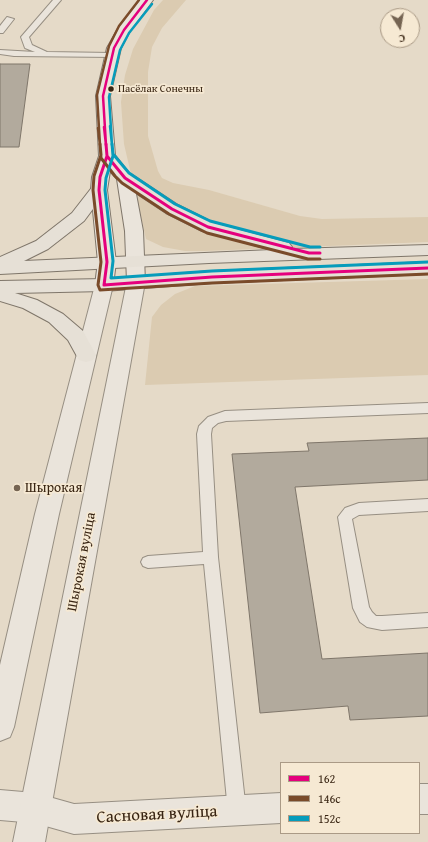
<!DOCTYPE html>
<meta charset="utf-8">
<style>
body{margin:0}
#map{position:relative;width:428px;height:842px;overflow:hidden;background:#e5dac8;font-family:"Gentium Book Plus",serif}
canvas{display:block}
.legend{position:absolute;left:280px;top:762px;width:140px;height:72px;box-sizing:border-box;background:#f6e9d3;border:1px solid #aa9a86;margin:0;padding:5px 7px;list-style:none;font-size:12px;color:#382412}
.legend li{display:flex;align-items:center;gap:8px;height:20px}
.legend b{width:20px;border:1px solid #aa9a86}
.north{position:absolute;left:380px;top:8px;width:40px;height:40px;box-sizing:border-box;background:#f6e9d3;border:1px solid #aa9a86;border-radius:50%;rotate:169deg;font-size:11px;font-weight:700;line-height:16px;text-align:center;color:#382412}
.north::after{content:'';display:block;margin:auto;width:14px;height:18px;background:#756452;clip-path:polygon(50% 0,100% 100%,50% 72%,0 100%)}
</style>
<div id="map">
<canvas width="428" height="842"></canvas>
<ul class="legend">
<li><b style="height:5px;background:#e5007d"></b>162</li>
<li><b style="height:5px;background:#7a4b2a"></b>146с</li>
<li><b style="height:5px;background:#069cbb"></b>152с</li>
</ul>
<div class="north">С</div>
</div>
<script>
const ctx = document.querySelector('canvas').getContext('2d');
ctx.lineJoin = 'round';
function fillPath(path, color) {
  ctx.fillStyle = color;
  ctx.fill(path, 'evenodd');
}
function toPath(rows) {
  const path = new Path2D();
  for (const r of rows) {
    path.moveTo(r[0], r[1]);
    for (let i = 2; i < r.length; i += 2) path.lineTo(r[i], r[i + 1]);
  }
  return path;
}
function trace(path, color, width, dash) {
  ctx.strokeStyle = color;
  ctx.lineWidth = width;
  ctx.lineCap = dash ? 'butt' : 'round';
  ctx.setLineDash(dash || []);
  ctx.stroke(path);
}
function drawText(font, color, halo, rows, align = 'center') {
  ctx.font = font + ' "Gentium Book Plus",serif';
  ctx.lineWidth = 3.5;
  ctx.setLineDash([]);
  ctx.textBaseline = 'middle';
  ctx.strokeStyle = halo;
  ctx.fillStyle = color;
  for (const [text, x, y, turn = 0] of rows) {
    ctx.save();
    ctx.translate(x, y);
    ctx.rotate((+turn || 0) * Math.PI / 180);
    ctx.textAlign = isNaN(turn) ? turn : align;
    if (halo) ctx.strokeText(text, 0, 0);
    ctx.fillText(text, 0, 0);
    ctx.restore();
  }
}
fillPath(toPath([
 [163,0,186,0,162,28,152,47,148,72,148,136,158,171,162,178,173,183,209,190,300,216,322,219,428,217,428,242,205,251,185,251,163,247,146,239,124,144,121,102,125,75,133,49,154,10],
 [428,279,428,375,145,385,152,317,161,305,175,294,195,286]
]), '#dbcbb1');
const building = toPath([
 [0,64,30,64,19,147,0,147,0,64],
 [428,438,428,480,295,487,322,659,428,653,428,716,350,720,348,706,260,713,232,454,309,451,307,443,428,438]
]);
fillPath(building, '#b2aa9d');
trace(building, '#7f766a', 1);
const service = toPath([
 [53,0,61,0,29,37,32,45,47,52,112,53,115,53,115,57,14,56,0,54,0,50,35,52,25,48,21,37,53,0],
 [7,17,14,19,3,33,0,33,0,26,7,17],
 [428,403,428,413,226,421,218,423,212,428,211,434,218,557,246,811,243,817,237,820,231,817,228,811,204,564,148,568,143,566,141,562,143,558,148,556,203,552,197,434,199,426,208,417,225,411,428,403],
 [428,499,428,511,359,515,352,519,369,607,372,612,376,616,382,616,428,613,428,627,382,630,367,627,360,622,353,608,338,517,345,508,359,503,428,499]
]);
const minor = toPath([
 [419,784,428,784,428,814,419,814,419,784],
 [0,790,35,793,74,804,281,793,281,823,74,834,35,823,0,820,0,790]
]);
const tertiary = toPath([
 [136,276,143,278,145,282,45,842,13,842,127,282,129,278,136,276],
 [104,279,111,281,113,285,59,514,14,727,10,737,0,741,0,665,35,514,95,285,97,281,104,279]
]);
const secondary = toPath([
 [140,0,153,0,130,31,121,48,110,96,115,155,133,178,143,231,145,282,143,286,136,288,129,286,127,282,125,231,117,179,110,171,107,190,116,262,113,285,111,289,104,291,97,289,95,285,98,262,91,190,92,177,99,156,96,96,107,48,119,27,140,0]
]);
const primary = toPath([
 [125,173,131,174,178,205,214,223,289,243,292,247,291,249,428,245,428,255,209,263,0,274,0,257,36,241,72,213,93,186,99,185,105,186,107,190,84,221,48,249,24,261,272,250,202,231,166,213,119,182,117,178,119,174,125,173],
 [428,262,428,274,212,283,104,291,15,293,37,300,63,314,83,331,96,355,93,360,86,362,79,360,68,340,49,322,23,308,0,301,0,281,104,279,212,271,428,262]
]);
trace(service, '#978f83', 2);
trace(minor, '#978f83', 2);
trace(tertiary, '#978f83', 2);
trace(secondary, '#7f766a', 2);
trace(primary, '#7f766a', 2);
fillPath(service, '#eae4db');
fillPath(minor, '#eae4db');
fillPath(tertiary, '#eae4db');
fillPath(secondary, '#eae4db');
fillPath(primary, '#e6e0d6');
trace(toPath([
 [104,127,106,145],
 [106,145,103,96,114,48,124,30,147,0]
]), '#e5007d', 2.5);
trace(toPath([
 [106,144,107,156,100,177,99,190,107,262,104,285,212,277,428,268],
 [106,144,107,156,125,178,172,209,208,227,309,253,320,253]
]), '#e5007d', 3);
trace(toPath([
 [98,128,100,145],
 [100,145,97,95,109,46,119,26,139,0]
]), '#7a4b2a', 2.5);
trace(toPath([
 [100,144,101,155,94,176,93,190,101,262,98,285,100,290,212,283,428,274],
 [100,144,101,158,115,176,122,183,169,214,207,233,308,259,320,259]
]), '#7a4b2a', 3);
trace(toPath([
 [110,126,112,145],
 [112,145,109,97,120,50,129,33,152,4]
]), '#069cbb', 2.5);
trace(toPath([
 [112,144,113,156,106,178,105,190,113,261,111,278,212,271,428,262],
 [112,144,113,154,129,173,175,204,210,221,310,247,320,247]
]), '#069cbb', 3);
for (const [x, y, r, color] of [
 [111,89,3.5,"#382412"],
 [17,488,4,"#756452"]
]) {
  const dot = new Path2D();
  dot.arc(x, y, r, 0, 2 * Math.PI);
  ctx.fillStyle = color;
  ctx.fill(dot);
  trace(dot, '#f6e9d3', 1.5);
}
drawText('11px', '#382412', '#f6e9d3', [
 ["Пасёлак Сонечны",118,89]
], 'left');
drawText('14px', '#382412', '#f6e9d3', [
 ["Шырокая",25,488]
], 'left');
drawText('14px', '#382412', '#f6e9d3', [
 ["Шырокая вуліца",82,562,-79]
]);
drawText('17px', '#382412', '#f6e9d3', [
 ["Сасновая вуліца",157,815,-3]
]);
</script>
